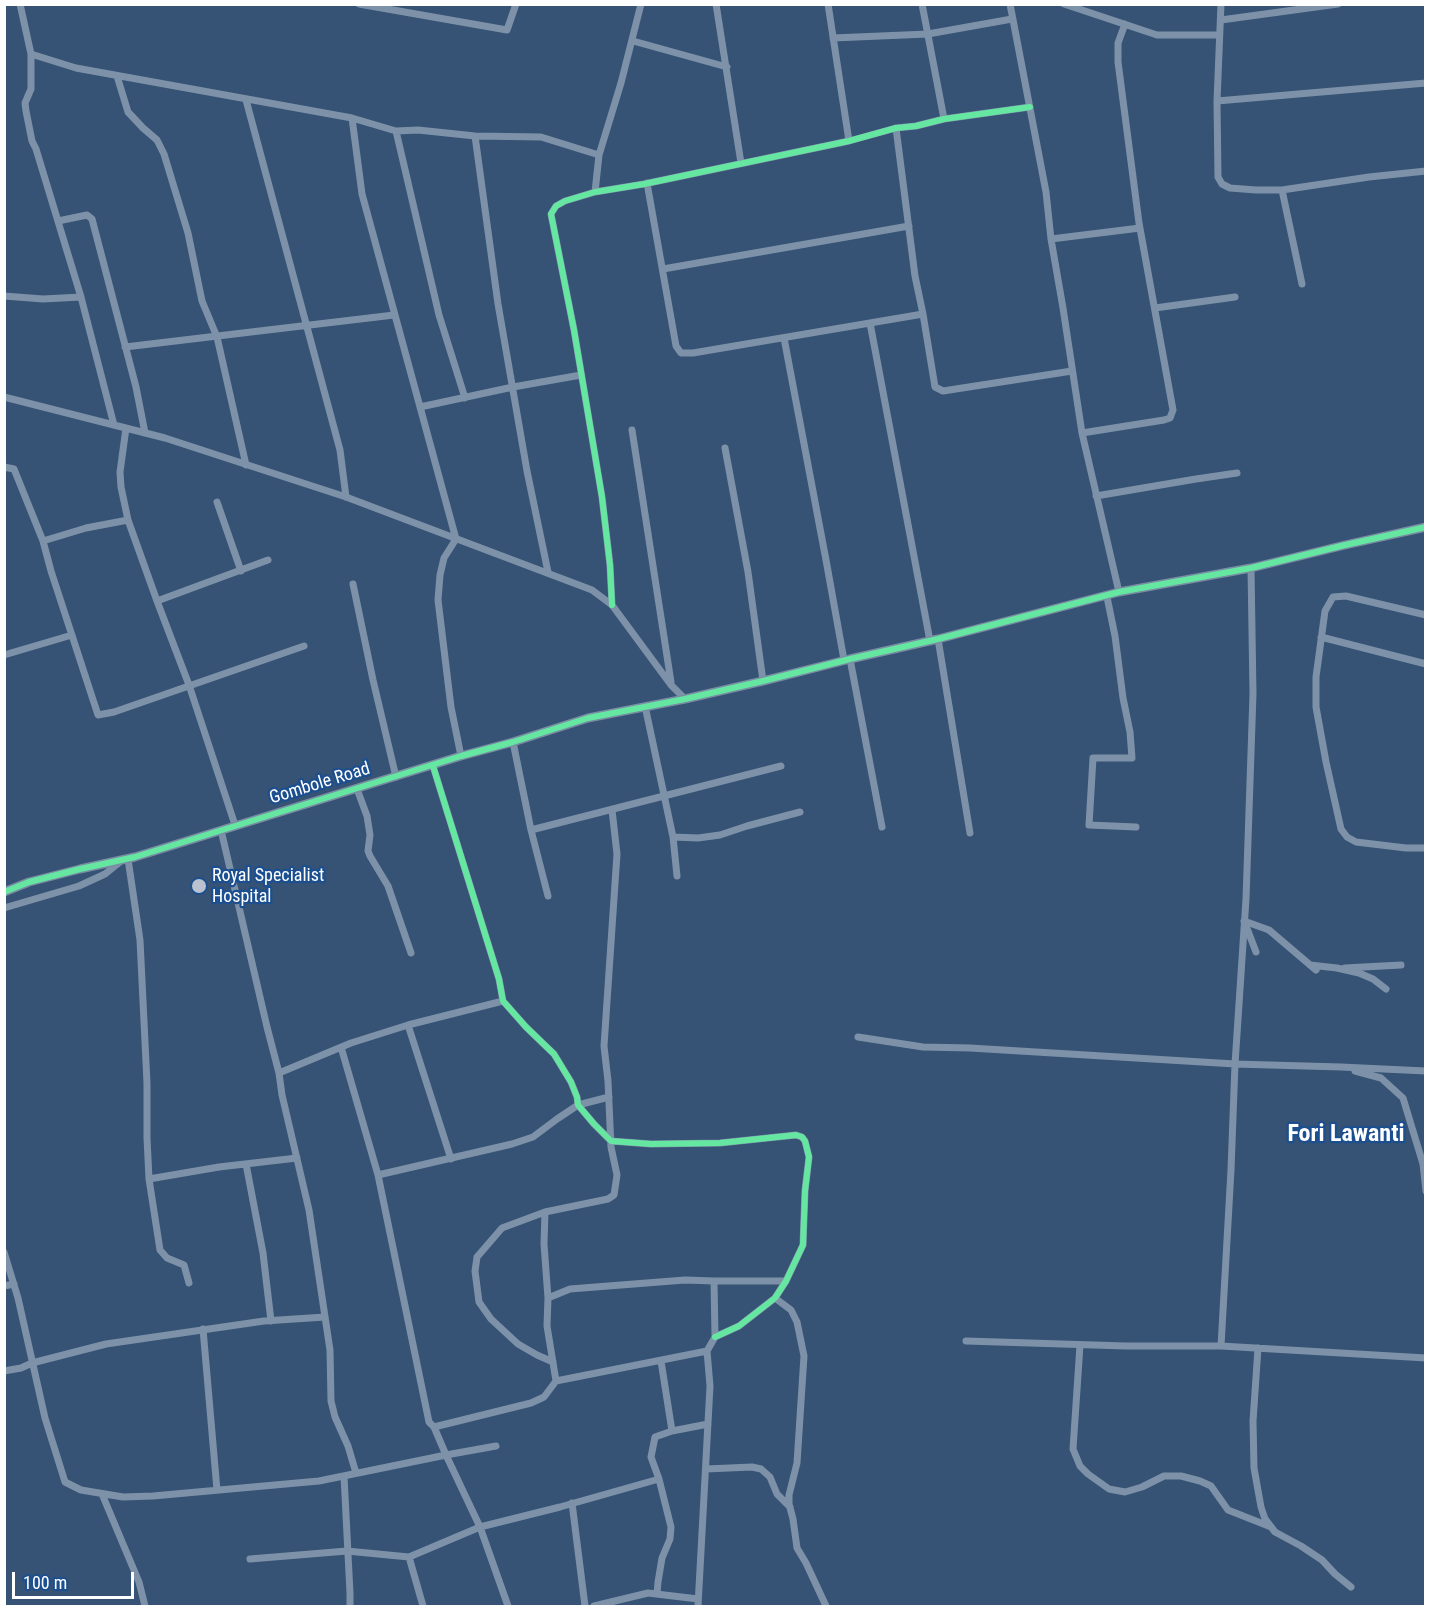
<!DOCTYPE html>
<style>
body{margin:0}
#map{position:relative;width:1430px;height:1611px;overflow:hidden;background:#365274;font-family:"Roboto Condensed",sans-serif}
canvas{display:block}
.frame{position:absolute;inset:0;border:6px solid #fff;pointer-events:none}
.scale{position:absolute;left:12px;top:1572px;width:122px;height:27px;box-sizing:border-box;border:3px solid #fff;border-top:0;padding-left:8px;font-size:18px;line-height:21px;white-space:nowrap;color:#fff;-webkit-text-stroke:4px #1b4f8f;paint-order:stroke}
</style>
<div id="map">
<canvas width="1430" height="1611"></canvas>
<div class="frame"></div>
<div class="scale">100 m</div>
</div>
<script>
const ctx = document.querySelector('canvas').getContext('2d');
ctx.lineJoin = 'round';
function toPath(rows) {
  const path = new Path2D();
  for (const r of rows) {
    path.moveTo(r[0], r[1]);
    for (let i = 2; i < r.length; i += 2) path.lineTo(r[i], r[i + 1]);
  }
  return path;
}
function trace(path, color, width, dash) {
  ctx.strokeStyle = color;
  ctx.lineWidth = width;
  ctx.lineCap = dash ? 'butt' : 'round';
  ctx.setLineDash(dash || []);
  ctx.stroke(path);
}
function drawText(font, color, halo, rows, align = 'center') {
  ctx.font = font + ' "Roboto Condensed",sans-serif';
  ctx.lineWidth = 4.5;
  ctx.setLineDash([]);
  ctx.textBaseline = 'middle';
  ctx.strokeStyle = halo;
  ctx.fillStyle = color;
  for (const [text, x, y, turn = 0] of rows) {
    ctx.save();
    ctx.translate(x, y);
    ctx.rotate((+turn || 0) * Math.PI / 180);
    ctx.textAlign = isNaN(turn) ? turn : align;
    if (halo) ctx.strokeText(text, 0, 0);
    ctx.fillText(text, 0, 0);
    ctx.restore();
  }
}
trace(toPath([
 [20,4,31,54,76,68,352,118,396,131,418,130,475,136,541,137,599,155],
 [359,4,507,30,516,4],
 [716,4,741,163],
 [828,4,849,141],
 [922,4,944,119],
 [1010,4,1046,192,1051,239,1063,308,1082,433,1119,592],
 [1064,4,1157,35,1219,35],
 [1221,4,1217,101,1218,177,1222,184,1230,188,1256,190,1282,190,1369,177,1426,171],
 [1221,20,1338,4],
 [833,38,928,34,1012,19],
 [633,41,727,67],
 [31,54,31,89,25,103,26,111,32,141,36,149,81,297,114,425],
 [117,76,128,112,143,128,157,140,164,154,188,233,202,301,217,337,246,465],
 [246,100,340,450,346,497],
 [1217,101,1426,83],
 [352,118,362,194,456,539,444,558,440,575,438,600,451,707,461,756],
 [896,128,915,276,923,314,935,387,943,391,1072,371],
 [396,131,439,315,465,398],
 [475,136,498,304,527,471,548,572],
 [647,183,676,346,681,353,693,353,923,314],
 [1282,190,1302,284],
 [595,192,599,155,621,83,641,4],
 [58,221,87,215,92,219,136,387,145,433],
 [1051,239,1140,228],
 [663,269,909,226],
 [4,296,43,299,81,297],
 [1155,308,1235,297],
 [870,323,930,641],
 [784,338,826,560,844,660],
 [125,347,394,315],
 [4,397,165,438,346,497,592,590,612,605,671,685,685,699],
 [420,407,513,387,581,375],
 [126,428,120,472,121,487,128,520],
 [632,430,671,682],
 [1082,433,1164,420,1170,418,1173,410,1139,223,1118,62,1118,43,1125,24],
 [725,448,748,572,763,681],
 [4,467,14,469,43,541,51,571,98,715,114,712,304,646],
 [1096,496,1196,479,1237,473],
 [217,502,241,571],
 [43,541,86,528,128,520,157,601,189,685,235,825],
 [353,584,373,680,396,777],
 [1107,597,1115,636,1123,698,1130,732,1132,758,1093,758,1089,825,1136,827],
 [157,601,268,560],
 [612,605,610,565,602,497,574,330,551,214,556,206,565,201,595,192,644,184,849,141,896,128,916,126,944,119,1030,107],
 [1426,615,1346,596,1333,597,1325,611,1316,677,1316,707,1326,762,1341,829,1347,837,1356,842,1406,848,1426,848],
 [1321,637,1426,664],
 [938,639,970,833],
 [4,655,72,635],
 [850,659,882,827],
 [645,706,673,837,677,876],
 [513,742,531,830,548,896],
 [433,766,499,979,503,1001,526,1027,554,1054,571,1082,577,1097,578,1105,594,1124,611,1141,651,1144,720,1143,796,1135,802,1137,805,1141,809,1157,805,1191,803,1245,786,1281,775,1298,739,1326,715,1337],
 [357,789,367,816,370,835,368,851,370,856,388,886,411,953],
 [221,830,267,1027,279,1073,282,1095,309,1210,330,1350,331,1401,335,1417,348,1446,356,1473],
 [531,830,781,766],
 [673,837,698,838,720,835,747,826,800,812],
 [128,859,140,940,147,1083,147,1138,149,1179,160,1250,167,1258,184,1265,189,1283],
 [4,908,79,886,105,874,121,861],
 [1244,921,1269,930,1316,970],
 [1245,923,1256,952],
 [1310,965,1337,968,1359,973,1373,979,1386,989],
 [1345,968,1401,965],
 [408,1025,451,1159],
 [858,1037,923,1047,970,1048,1235,1064,1341,1067,1426,1071],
 [341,1047,378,1175,429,1422,434,1427,446,1455,480,1527,508,1606],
 [1355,1071,1381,1078,1403,1098,1423,1164,1426,1191],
 [279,1073,351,1043,408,1025,503,1001],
 [246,1164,263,1253,271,1321],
 [378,1175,512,1144,533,1137,557,1119,578,1105,609,1097],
 [149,1179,219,1167,297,1158],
 [4,1252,18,1298,45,1418,65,1482,81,1490,123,1497,153,1496,319,1481,446,1455,496,1446],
 [714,1281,786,1281],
 [4,1286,14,1284],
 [548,1298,570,1289,685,1280,714,1281,715,1337,707,1351,710,1386,698,1606],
 [775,1298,791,1310,797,1322,804,1356,797,1463,789,1495,789,1504,793,1519,797,1548,806,1563,826,1606],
 [203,1329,217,1490],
 [966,1341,1126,1346,1221,1346,1426,1358],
 [1080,1345,1073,1449,1080,1466,1088,1474,1109,1489,1125,1492,1142,1487,1164,1476,1181,1476,1200,1481,1211,1486,1228,1510,1271,1527],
 [1221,1346,1231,1170,1235,1064,1246,899,1253,694,1251,568],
 [1258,1348,1253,1421,1254,1468,1261,1507,1265,1519,1275,1532,1301,1546,1322,1560,1335,1574,1351,1587],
 [661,1361,672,1431],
 [553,1362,537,1355,518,1344,491,1319,479,1302,475,1271,477,1257,502,1228,545,1212,608,1199,614,1195,617,1175,611,1147,608,1081,604,1046,617,854,612,810],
 [4,1371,21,1368,32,1363,106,1344,264,1321,325,1317],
 [556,1381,707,1351],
 [434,1427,531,1403,544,1397,556,1381,547,1326,548,1298,544,1244,545,1212],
 [706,1469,752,1467,761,1469,770,1477,777,1494,790,1507],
 [344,1476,350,1593,350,1606],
 [102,1494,139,1582,145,1606],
 [572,1503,585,1606],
 [409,1557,423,1606],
 [250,1559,347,1551,409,1557,480,1527,560,1507,659,1479],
 [657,1594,658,1582,662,1558,670,1539,671,1527,659,1479,651,1457,655,1437,672,1431,708,1424],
 [594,1606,648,1593,698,1599]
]), '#7d92a8', 7);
trace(toPath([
 [4,892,29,882,80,869,135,857,461,756,513,742,588,718,685,699,763,681,850,659,938,639,1119,592,1251,568,1345,545,1426,527]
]), '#798da4', 9);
trace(toPath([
 [612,605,610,565,602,497,574,330,551,214,556,206,565,201,595,192,644,184,849,141,896,128,916,126,944,119,1030,107],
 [433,766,499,979,503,1001,526,1027,554,1054,571,1082,577,1097,578,1105,594,1124,611,1141,651,1144,720,1143,796,1135,802,1137,805,1141,809,1157,805,1191,803,1245,786,1281,775,1298,739,1326,715,1337],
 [4,892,29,882,80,869,135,857,461,756,513,742,588,718,685,699,763,681,850,659,938,639,1119,592,1251,568,1345,545,1426,527]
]), '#66e7a1', 6);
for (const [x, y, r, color] of [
 [199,886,8,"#b9c2ce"]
]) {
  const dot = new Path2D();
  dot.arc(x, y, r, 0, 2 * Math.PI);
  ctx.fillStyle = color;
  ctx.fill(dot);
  trace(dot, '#1b4f8f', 2);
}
drawText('18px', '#fff', '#1b4f8f', [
 ["Gombole Road",320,784,-17]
]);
drawText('18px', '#fff', '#1b4f8f', [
 ["Royal Specialist",212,876],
 ["Hospital",212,897]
], 'left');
drawText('bold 24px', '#fff', '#1b4f8f', [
 ["Fori Lawanti",1346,1135]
]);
</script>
